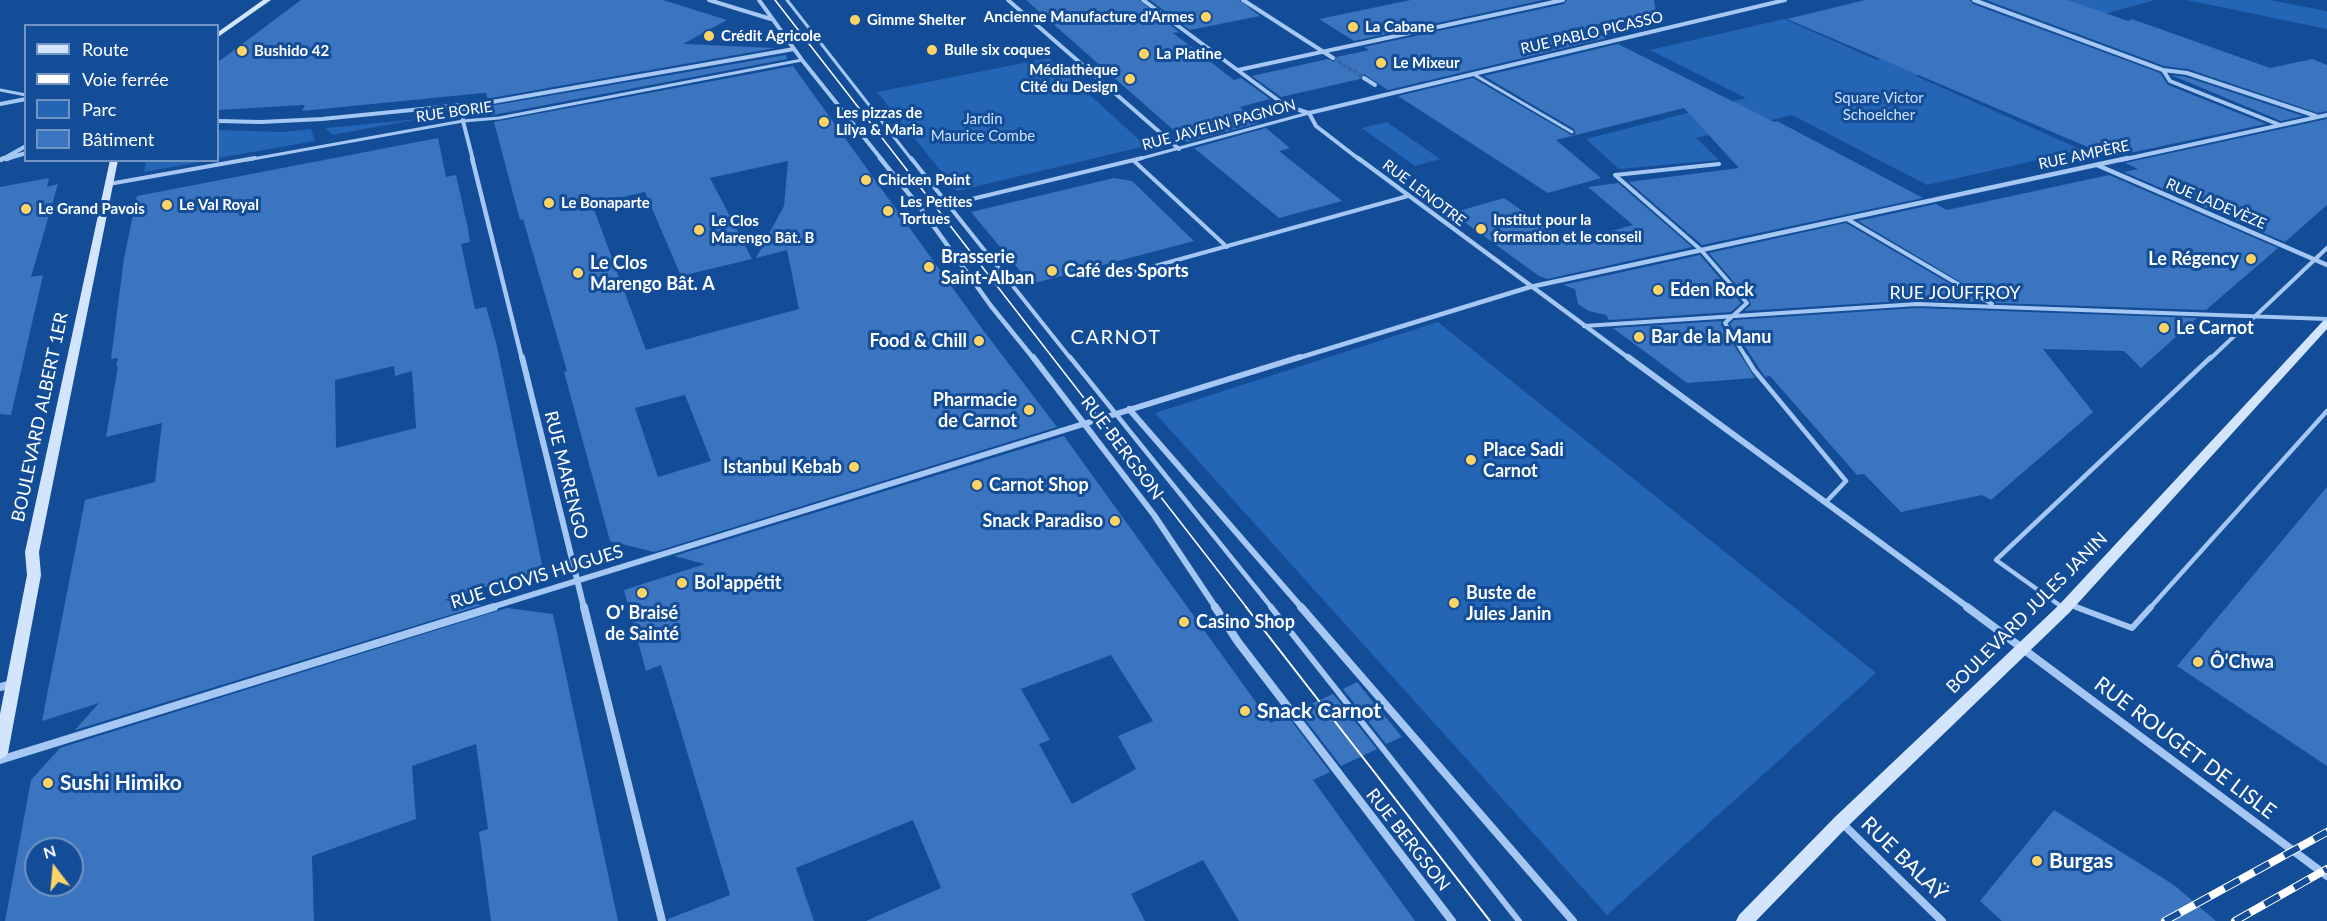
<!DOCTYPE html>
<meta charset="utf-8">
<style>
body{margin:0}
#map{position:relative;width:2327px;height:921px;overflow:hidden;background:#134c97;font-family:Lato,sans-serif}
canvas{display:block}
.legend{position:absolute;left:24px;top:24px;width:195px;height:138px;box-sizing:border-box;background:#134c97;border:2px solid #7194c1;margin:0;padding:8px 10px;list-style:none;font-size:18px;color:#fff}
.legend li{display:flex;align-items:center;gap:12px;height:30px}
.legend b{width:30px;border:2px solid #7194c1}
.north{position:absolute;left:24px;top:837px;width:60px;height:60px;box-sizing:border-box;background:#134c97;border:2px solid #7194c1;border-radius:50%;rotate:344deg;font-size:16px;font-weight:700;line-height:24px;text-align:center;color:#fff}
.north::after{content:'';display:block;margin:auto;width:21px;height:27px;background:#ffd466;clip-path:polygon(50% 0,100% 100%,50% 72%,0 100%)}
</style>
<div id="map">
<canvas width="2327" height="921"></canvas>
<ul class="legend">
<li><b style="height:8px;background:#d3e5fd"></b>Route</li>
<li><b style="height:8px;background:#fff"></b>Voie ferrée</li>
<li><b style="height:16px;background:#2565b6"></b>Parc</li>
<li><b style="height:16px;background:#3b75bf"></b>Bâtiment</li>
</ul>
<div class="north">N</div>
</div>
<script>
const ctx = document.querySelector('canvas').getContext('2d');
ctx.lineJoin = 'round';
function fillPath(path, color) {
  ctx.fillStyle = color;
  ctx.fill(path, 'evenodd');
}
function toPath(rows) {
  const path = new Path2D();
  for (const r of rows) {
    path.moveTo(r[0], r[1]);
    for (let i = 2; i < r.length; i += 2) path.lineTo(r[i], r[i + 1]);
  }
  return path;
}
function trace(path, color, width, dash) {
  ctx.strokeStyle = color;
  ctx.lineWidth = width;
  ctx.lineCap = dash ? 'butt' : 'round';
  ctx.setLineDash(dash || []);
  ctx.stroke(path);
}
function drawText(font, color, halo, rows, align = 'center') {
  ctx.font = font + ' Lato,sans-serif';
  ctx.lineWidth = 6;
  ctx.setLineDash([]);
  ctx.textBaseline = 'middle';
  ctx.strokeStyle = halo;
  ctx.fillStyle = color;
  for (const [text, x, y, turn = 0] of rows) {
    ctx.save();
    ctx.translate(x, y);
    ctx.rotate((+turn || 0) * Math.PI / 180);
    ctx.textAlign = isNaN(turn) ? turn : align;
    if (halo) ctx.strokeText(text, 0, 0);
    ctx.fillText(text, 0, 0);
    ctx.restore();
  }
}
fillPath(toPath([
 [2068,0,2155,0,2072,23,2081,5],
 [2187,0,2269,0,2327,11,2327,29],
 [1784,19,1877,60,2008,28,2044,41,1916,76,2082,150,1927,185,1792,115,1696,138,1719,160,1619,169,1586,139,1746,98,1650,50],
 [1049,58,1146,146,957,191,877,92],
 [419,119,332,135,326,128],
 [1387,122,1440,159,1415,166,1362,128],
 [311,129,315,141,218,158,218,130,284,132],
 [146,161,146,160,206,161,144,172],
 [1438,322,1876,673,1607,915,1155,413]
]), '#2565b6');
fillPath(toPath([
 [301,0,663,0,727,20,683,44,775,48,491,98,487,98,486,93,483,93,302,111,305,105,218,110,218,62],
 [1026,0,1139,0,1179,32,1173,33,1234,80,1241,78,1270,99,1240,107,1259,123,1187,142],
 [1150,0,1239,0,1260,16,1190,30],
 [1411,0,1543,0,1354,41,1319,19],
 [1567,0,1654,0,1656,12,1585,27,1607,38,1388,90,1364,74,1360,79,1281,97,1252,76,1328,59,1334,62,1337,57,1369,50,1364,47,1564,4],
 [1865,0,1970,0,1973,4,2160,73,2168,85,2266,124,2111,157,1787,19],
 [1986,0,2068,0,2128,21,2132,19,2270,68,2312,59,2327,65,2327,111,2318,113,2188,69,2164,66],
 [1618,44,1774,122,1777,121,1923,198,1702,245,1629,182,1739,168,1684,108,1556,140,1601,178,1548,193,1398,96,1473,78,1573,136,1576,133,1574,129,1484,76],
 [786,55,787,59,498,114,492,115,490,106],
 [793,66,983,330,1057,427,654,552,610,541,564,372,567,371,523,219,520,220,494,122],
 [788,161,784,206,756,258,787,250,799,309,646,350,592,204,645,192,681,276,752,259,710,178],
 [685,395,711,461,658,477,635,408],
 [2171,75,2186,77,2303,116,2281,121],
 [2327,119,2327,205,2285,242,2124,172,2138,169,2125,163],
 [1266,128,1290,148,1279,151,1342,201,1279,218,1194,148],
 [438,138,446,177,456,175,468,229,470,242,461,244,475,309,486,307,496,342,543,569,444,600,482,605,75,730,99,703,42,721,85,500,155,482,162,423,106,437,118,366,116,366,118,358,111,359,124,258,137,196],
 [394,366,395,376,412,371,416,428,336,448,335,380],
 [2109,175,2278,248,2206,310,1996,303,1858,221,1936,204,1947,210],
 [49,178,47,187,58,184,31,277,43,275,11,415,0,414,0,187],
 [1114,178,1132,181,1194,241,1031,284,971,212],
 [1618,183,1692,247,1547,279,1539,276,1452,213,1504,198,1569,243,1633,225,1588,187],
 [1846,223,1981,302,1917,300,1744,311,1751,305,1750,301,1709,253],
 [1700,255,1741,303,1731,312,1609,320,1606,315,1589,311,1578,304,1575,289,1563,285],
 [1917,308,2197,318,2141,368,2124,351,2043,349,2093,412,1991,500,1982,495,1901,512,1864,474,1857,475,1770,376,1765,377,1730,324,1734,320],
 [1721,321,1721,325,1755,378,1687,383,1613,328],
 [1064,436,1271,723,1287,715,1330,772,1313,780,1415,921,1239,921,1203,860,1131,894,1145,921,866,921,941,888,913,820,796,868,814,921,668,921,668,919,730,895,661,665,646,671,624,590,705,564,674,556],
 [1111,655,1153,721,1118,736,1136,769,1072,804,1039,744,1050,740,1021,689],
 [2327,487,2327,766,2177,666],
 [507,608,553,614,618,921,491,921,479,832,488,829,476,744,412,766,416,819,312,856,314,921,5,921,31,780,60,748],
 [36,849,72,849,72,885,36,885],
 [1357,682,1370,698,1402,737,1386,744,1343,689],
 [1333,694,1377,749,1341,766,1298,710],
 [2054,810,2174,885,2216,921,2002,921,1980,901]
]), '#3b75bf');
trace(toPath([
 [1333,58,1364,78]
]), '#3667a7', 4, [4, 2]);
trace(toPath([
 [787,0,912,160],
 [1473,74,1572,132],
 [0,90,26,95],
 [247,160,463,121,499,118,802,60],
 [1135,160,1309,113]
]), '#a4c7f3', 3);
trace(toPath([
 [911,158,1071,359],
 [1133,160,1227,247],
 [1615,175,1701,250,1747,303,1725,323,1747,359],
 [1615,175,1719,164],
 [109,184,255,158],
 [972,199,1142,158],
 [1847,219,1992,304],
 [1130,273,1408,196],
 [1584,326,1917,304,2327,319],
 [2210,359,2327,248]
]), '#a4c7f3', 4);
trace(toPath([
 [1070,357,1272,608],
 [1746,357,1754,370,1846,481,1826,502],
 [2071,605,2080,608],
 [2062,607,1996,560,2211,357],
 [2150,608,2327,411]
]), '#a4c7f3', 4.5);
trace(toPath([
 [1271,607,1519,921],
 [2076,607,2132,628,2151,607]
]), '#a4c7f3', 6);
trace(toPath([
 [709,0,771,19],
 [759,0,802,60,882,160],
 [1008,0,1179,149],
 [1143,0,1286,106,1309,113],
 [1243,0,1333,58],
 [1974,0,2163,70,2187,73,2316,116],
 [1238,70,1563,0],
 [2163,70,2170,81,2280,125],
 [1364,78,1375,85],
 [0,104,26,99],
 [463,105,463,121,473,160],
 [1309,113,1316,126,1360,160],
 [1309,113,1785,0],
 [218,121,261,122,322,119,492,102,794,49],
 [6,159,26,153],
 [1,160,26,146],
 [2121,160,2327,115]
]), '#a4c7f3', 4);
trace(toPath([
 [472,158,522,359],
 [880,158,922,210,991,306,1034,359],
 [1358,158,1630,359],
 [6,159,9,158],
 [0,160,4,158],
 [2097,165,2327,265],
 [1295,359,1530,287,2128,158]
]), '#a4c7f3', 4.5);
trace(toPath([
 [522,357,584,608],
 [1033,357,1154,515,1216,608],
 [1628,357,1969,608],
 [1129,409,1302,608],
 [489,608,1300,357]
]), '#a4c7f3', 6);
trace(toPath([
 [584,607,662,921],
 [1215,607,1238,642,1452,921],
 [1301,607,1573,921],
 [1967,607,2327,876],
 [0,687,12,684],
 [0,760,494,607],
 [1842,823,1942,921]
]), '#a4c7f3', 8);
fillPath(toPath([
 [263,0,271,0,218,37,218,32,263,0],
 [110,160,118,160,39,552,41,575,8,753,5,757,0,759,0,714,27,575,25,552,110,160],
 [2327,320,2327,329,2069,613,1847,827,1756,921,1736,921,1739,915,1835,817,2059,605,2323,321,2327,320]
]), '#d3e5fd');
trace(toPath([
 [775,0,1247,608]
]), '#fff', 1.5);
trace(toPath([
 [1246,607,1490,921]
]), '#fff', 2);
const rail = toPath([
 [2165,921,2327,832],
 [2235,921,2327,869]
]);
trace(rail, '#fff', 8);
trace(rail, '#134c97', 6, [17]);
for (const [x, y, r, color] of [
 [1206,17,6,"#ffd466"],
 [855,20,6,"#ffd466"],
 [1353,27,6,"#ffd466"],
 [709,36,6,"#ffd466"],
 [932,50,6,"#ffd466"],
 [242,51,6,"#ffd466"],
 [1144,54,6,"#ffd466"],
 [1381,63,6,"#ffd466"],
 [1130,79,6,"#ffd466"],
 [824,122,6,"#ffd466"],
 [866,180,6,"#ffd466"],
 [549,203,6,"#ffd466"],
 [167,205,6,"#ffd466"],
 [26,209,6,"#ffd466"],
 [888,211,6,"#ffd466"],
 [1481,229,6,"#ffd466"],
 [699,230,6,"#ffd466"],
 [2251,259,6,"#ffd466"],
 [929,267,6,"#ffd466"],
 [1052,271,6,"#ffd466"],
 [578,273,6,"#ffd466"],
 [1658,290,6,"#ffd466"],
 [2164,328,6,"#ffd466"],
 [1639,337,6,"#ffd466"],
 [979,341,6,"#ffd466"],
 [1029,410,6,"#ffd466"],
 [1471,460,6,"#ffd466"],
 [854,467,6,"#ffd466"],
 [977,485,6,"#ffd466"],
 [1115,521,6,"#ffd466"],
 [682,583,6,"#ffd466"],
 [642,593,6,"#ffd466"],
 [1454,603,6,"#ffd466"],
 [1184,622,6,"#ffd466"],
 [2198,662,6,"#ffd466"],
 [1245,711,6,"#ffd466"],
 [48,783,6,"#ffd466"],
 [2037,861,6,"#ffd466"]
]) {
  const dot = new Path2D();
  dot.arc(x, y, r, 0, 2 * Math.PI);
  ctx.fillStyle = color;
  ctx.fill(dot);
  trace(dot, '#134c97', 2);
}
drawText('bold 15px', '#fff', '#134c97', [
 ["Ancienne Manufacture d'Armes",1194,17,"right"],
 ["Gimme Shelter",867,20],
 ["La Cabane",1365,27],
 ["Crédit Agricole",721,36],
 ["Bulle six coques",944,50],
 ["Bushido 42",254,51],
 ["La Platine",1156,54],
 ["Le Mixeur",1393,63],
 ["Médiathèque",1118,70,"right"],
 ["Cité du Design",1118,87,"right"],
 ["Les pizzas de",836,113],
 ["Lilya & Maria",836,130],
 ["Chicken Point",878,180],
 ["Les Petites",900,202],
 ["Tortues",900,219],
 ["Le Bonaparte",561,203],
 ["Le Val Royal",179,205],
 ["Le Grand Pavois",38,209],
 ["Institut pour la",1493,220],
 ["formation et le conseil",1493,237],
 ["Le Clos",711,221],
 ["Marengo Bât. B",711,238]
], 'left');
drawText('15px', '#fff', '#134c97', [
 ["RUE PABLO PICASSO",1592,33,-13],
 ["RUE BORIE",454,112,-8],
 ["RUE JAVELIN PAGNON",1219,125,-15],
 ["RUE AMPÈRE",2084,155,-12],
 ["RUE LENOTRE",1424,193,37],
 ["RUE LADEVÈZE",2216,204,23]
]);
drawText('15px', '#cbe2fd', '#134c97', [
 ["Square Victor",1879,98],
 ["Schoelcher",1879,115],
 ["Jardin",983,119],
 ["Maurice Combe",983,136]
]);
drawText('bold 18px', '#fff', '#134c97', [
 ["Brasserie",941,257],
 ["Saint-Alban",941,278],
 ["Le Régency",2239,259,"right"],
 ["Le Clos",590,263],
 ["Marengo Bât. A",590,284],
 ["Café des Sports",1064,271],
 ["Eden Rock",1670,290],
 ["Le Carnot",2176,328],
 ["Bar de la Manu",1651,337],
 ["Food & Chill",967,341,"right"],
 ["Pharmacie",1017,400,"right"],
 ["de Carnot",1017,421,"right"],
 ["Place Sadi",1483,450],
 ["Carnot",1483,471],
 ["Istanbul Kebab",842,467,"right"],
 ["Carnot Shop",989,485],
 ["Snack Paradiso",1103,521,"right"],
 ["Bol'appétit",694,583],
 ["Buste de",1466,593],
 ["Jules Janin",1466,614],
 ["O' Braisé",642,613,"center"],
 ["de Sainté",642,634,"center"],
 ["Casino Shop",1196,622],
 ["Ô’Chwa",2210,662]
], 'left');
drawText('18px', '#fff', '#134c97', [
 ["RUE JOUFFROY",1955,293],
 ["BOULEVARD ALBERT 1ER",40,417,-78],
 ["RUE BERGSON",1122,448,53],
 ["RUE MARENGO",566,475,76],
 ["RUE CLOVIS HUGUES",537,577,-17],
 ["BOULEVARD JULES JANIN",2027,613,-45],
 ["RUE BERGSON",1408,840,52]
]);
ctx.letterSpacing = '1.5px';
drawText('20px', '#fff', '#134c97', [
 ["CARNOT",1116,338]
]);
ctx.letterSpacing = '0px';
drawText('bold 21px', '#fff', '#134c97', [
 ["Snack Carnot",1257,711],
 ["Sushi Himiko",60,783],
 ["Burgas",2049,861]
], 'left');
drawText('21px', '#fff', '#134c97', [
 ["RUE ROUGET DE LISLE",2185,748,37],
 ["RUE BALAŸ",1904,859,44]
]);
</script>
